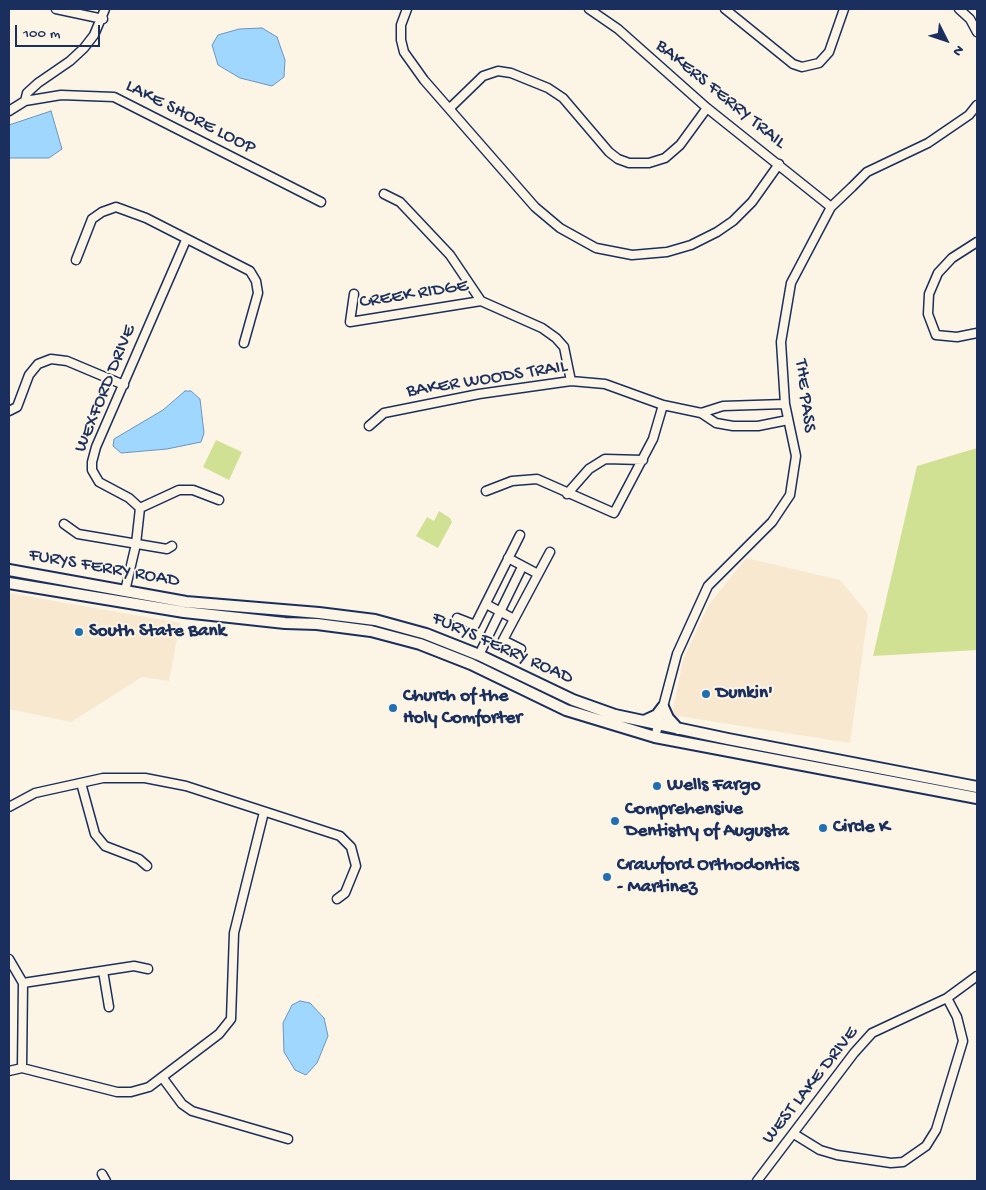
<!DOCTYPE html>
<style>
body{margin:0}
#map{position:relative;width:986px;height:1190px;overflow:hidden;background:#fcf5e5;font-family:"Gochi Hand",sans-serif}
canvas{display:block}
.frame{position:absolute;inset:0;border:10px solid #1b2f5e;pointer-events:none}
.north{position:absolute;left:921px;top:15px;width:50px;height:50px;-webkit-text-stroke:4px #fcf5e5;paint-order:stroke;rotate:131deg;font-size:14px;font-weight:700;line-height:20px;text-align:center;color:#1b2f5e}
.north::after{content:'';display:block;margin:auto;width:18px;height:22px;background:#1b2f5e;clip-path:polygon(50% 0,100% 100%,50% 72%,0 100%)}
.scale{position:absolute;left:15px;top:25px;width:85px;height:22px;box-sizing:border-box;border:2px solid #1b2f5e;border-top:0;padding-left:6px;font-size:15px;line-height:18px;white-space:nowrap;color:#1b2f5e;-webkit-text-stroke:4px #fcf5e5;paint-order:stroke}
</style>
<div id="map">
<canvas width="986" height="1190"></canvas>
<div class="frame"></div>
<div class="north">N</div>
<div class="scale">100 m</div>
</div>
<script>
const ctx = document.querySelector('canvas').getContext('2d');
ctx.lineJoin = 'round';
function fillPath(path, color) {
  ctx.fillStyle = color;
  ctx.fill(path, 'evenodd');
}
function toPath(rows) {
  const path = new Path2D();
  for (const r of rows) {
    path.moveTo(r[0], r[1]);
    for (let i = 2; i < r.length; i += 2) path.lineTo(r[i], r[i + 1]);
  }
  return path;
}
function trace(path, color, width, dash) {
  ctx.strokeStyle = color;
  ctx.lineWidth = width;
  ctx.lineCap = dash ? 'butt' : 'round';
  ctx.setLineDash(dash || []);
  ctx.stroke(path);
}
function drawText(font, color, halo, rows, align = 'center') {
  ctx.font = font + ' "Gochi Hand",sans-serif';
  ctx.lineWidth = 4;
  ctx.setLineDash([]);
  ctx.textBaseline = 'middle';
  ctx.strokeStyle = halo;
  ctx.fillStyle = color;
  for (const [text, x, y, turn = 0] of rows) {
    ctx.save();
    ctx.translate(x, y);
    ctx.rotate((+turn || 0) * Math.PI / 180);
    ctx.textAlign = isNaN(turn) ? turn : align;
    if (halo) ctx.strokeText(text, 0, 0);
    ctx.fillText(text, 0, 0);
    ctx.restore();
  }
}
fillPath(toPath([
 [746,558,840,580,868,614,850,743,672,715,683,660,708,606],
 [9,593,180,623,169,681,142,677,71,722,9,709]
]), '#f7e8cf');
fillPath(toPath([
 [216,440,242,452,229,480,203,467],
 [977,448,977,650,873,656,917,466],
 [439,511,450,518,452,522,438,548,416,536,427,517,434,521]
]), '#d1e194');
const water = toPath([
 [262,28,277,37,285,60,284,77,272,86,240,78,218,65,212,45,218,35,239,29,262,28],
 [51,111,62,149,49,158,9,158,9,125,51,111],
 [185,391,191,391,200,399,204,433,201,442,167,449,121,453,113,446,114,439,163,410,185,391],
 [300,1001,310,1003,324,1018,328,1036,317,1063,306,1075,295,1070,284,1052,283,1023,292,1005,300,1001]
]);
fillPath(water, '#a0d7ff');
trace(water, '#6b94bf', 1);
const minor = toPath([
 [56,9,103,19],
 [407,9,401,25,401,40,404,52,424,80,535,207,560,228,596,248,632,255,667,252,691,245,717,232,733,221,752,202,779,164],
 [589,9,618,29,707,108,831,207],
 [725,9,793,64,802,67,819,63,829,52,844,9],
 [959,9,970,19,977,32],
 [25,101,27,93,38,83,70,61,84,48,94,35,105,9],
 [450,108,483,76,498,71,511,73,548,88,563,98,609,152,618,159,629,163,649,163,665,158,680,145,707,108],
 [9,111,25,101,61,95,114,97,321,202],
 [384,194,400,202,450,255,481,301,542,328,556,338,564,347,571,381],
 [977,242,952,258,938,273,929,294,928,314,936,335,957,337,977,333],
 [76,260,92,219,102,212,116,207,146,218,250,271,256,281,258,293,244,343],
 [354,294,350,322,481,301],
 [9,411,17,407,29,375,38,364,51,359,67,361,124,385],
 [701,413,716,423,733,426,758,426,788,420],
 [369,426,384,413,479,394,571,381,605,384,663,405,701,413,723,406,785,404],
 [486,491,512,481,537,479,614,513,653,439,663,405],
 [567,494,589,469,605,459,643,460],
 [140,508,179,490,193,490,219,500],
 [64,524,78,534,167,549,172,546],
 [508,558,538,574],
 [125,591,136,544,140,508,129,498,99,482,92,470,92,462,96,447,186,240],
 [486,604,514,619],
 [457,618,475,625,520,535],
 [521,649,503,640,550,552],
 [479,655,522,567],
 [655,737,677,654,708,586,772,522,790,495,796,456,785,404,781,342,791,283,831,207,852,187,867,172,928,143,969,115,977,105],
 [81,783,95,834,105,846,139,859,147,866],
 [9,807,35,793,103,778,145,778,186,786,340,836,351,847,356,866,345,893,337,899],
 [9,959,23,983,22,1068],
 [103,971,109,1007],
 [23,983,134,966,148,969],
 [9,1071,22,1068,117,1092,131,1092,149,1087,219,1034,231,1019,234,933,264,812],
 [162,1077,182,1104,192,1111,288,1139],
 [794,1134,820,1150,837,1155,891,1163,903,1162,926,1146,936,1130,963,1041,957,1017,947,998],
 [102,1174,106,1181],
 [757,1181,854,1053,872,1033,947,998,977,976]
]);
const major = toPath([
 [9,570,186,602,319,613,375,620,426,634,479,655,573,700,615,715,728,739,977,787],
 [9,583,184,612,285,623,317,624,371,631,420,644,471,664,566,710,655,737,977,798],
 [644,721,657,715,663,707,668,718,678,729]
]);
trace(minor, '#1b2f5e', 11);
trace(major, '#1b2f5e', 14);
trace(minor, '#fcf5e5', 8);
trace(major, '#fcf5e5', 10);
for (const [x, y, r, color] of [
 [79,632,5,"#1f6fb2"],
 [706,694,5,"#1f6fb2"],
 [393,708,5,"#1f6fb2"],
 [657,786,5,"#1f6fb2"],
 [615,821,5,"#1f6fb2"],
 [823,828,5,"#1f6fb2"],
 [607,877,5,"#1f6fb2"]
]) {
  const dot = new Path2D();
  dot.arc(x, y, r, 0, 2 * Math.PI);
  ctx.fillStyle = color;
  ctx.fill(dot);
  trace(dot, '#fcf5e5', 2);
}
drawText('19px', '#1b2f5e', '#fcf5e5', [
 ["BAKERS FERRY TRAIL",720,95,39],
 ["LAKE SHORE LOOP",190,118,27],
 ["CREEK RIDGE",414,295,-9],
 ["BAKER WOODS TRAIL",487,380,-9],
 ["WEXFORD DRIVE",106,389,-68],
 ["THE PASS",804,396,83],
 ["FURYS FERRY ROAD",104,569,10],
 ["FURYS FERRY ROAD",502,649,24],
 ["WEST LAKE DRIVE",811,1086,-52]
]);
drawText('bold 19px', '#1b2f5e', '#fcf5e5', [
 ["South State Bank",89,632],
 ["Dunkin'",716,694],
 ["Church of the",403,697],
 ["Holy Comforter",403,719],
 ["Wells Fargo",667,786],
 ["Comprehensive",625,810],
 ["Dentistry of Augusta",625,832],
 ["Circle K",833,828],
 ["Crawford Orthodontics",617,866],
 ["- Martinez",617,888]
], 'left');
</script>
